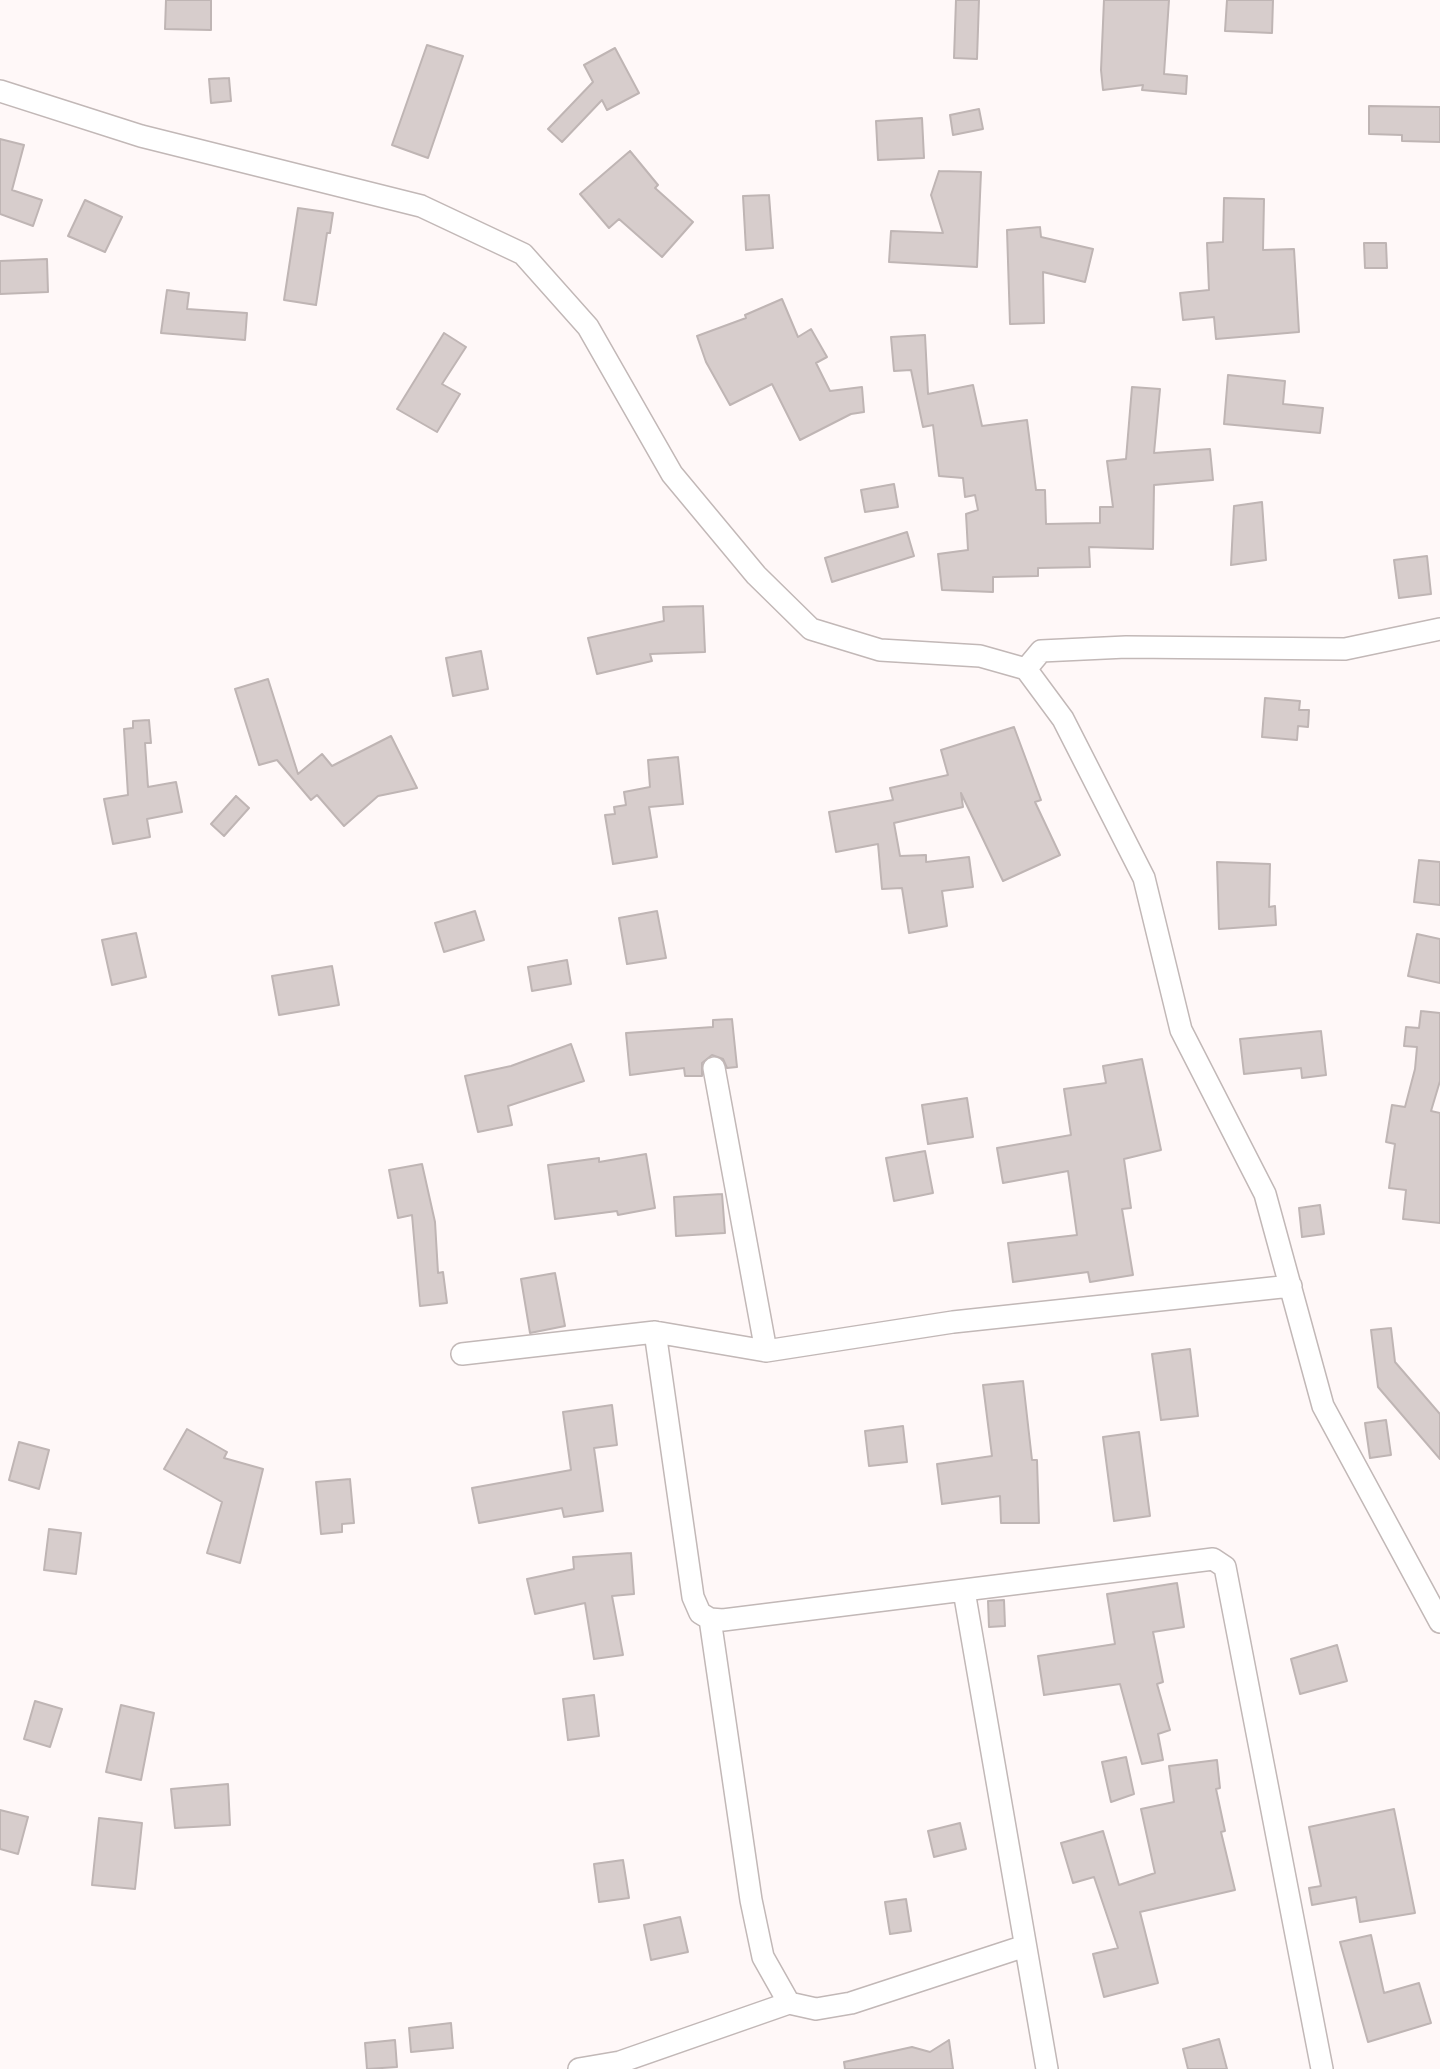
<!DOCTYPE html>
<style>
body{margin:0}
canvas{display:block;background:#fff8f8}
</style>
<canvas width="1440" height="2069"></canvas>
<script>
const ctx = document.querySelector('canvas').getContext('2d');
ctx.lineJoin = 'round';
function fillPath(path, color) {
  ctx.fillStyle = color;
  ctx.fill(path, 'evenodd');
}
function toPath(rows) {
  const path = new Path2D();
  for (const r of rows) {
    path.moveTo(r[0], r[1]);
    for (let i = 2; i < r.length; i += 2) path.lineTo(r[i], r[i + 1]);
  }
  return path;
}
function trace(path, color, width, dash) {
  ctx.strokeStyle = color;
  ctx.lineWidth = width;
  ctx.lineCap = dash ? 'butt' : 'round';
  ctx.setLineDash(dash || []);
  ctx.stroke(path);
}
const building = toPath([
 [166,0,211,0,211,30,165,29,166,0],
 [956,0,979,0,977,59,954,58,956,0],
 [1104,0,1169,0,1164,74,1187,76,1186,94,1142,90,1143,85,1103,90,1101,70,1104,0],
 [1227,0,1273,0,1272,33,1225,31,1227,0],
 [427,45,463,56,428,158,392,145,427,45],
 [615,48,639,93,607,110,602,100,562,142,548,129,593,82,584,65,615,48],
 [229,78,231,101,211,103,209,79,229,78],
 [1369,106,1440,107,1440,142,1402,141,1402,135,1369,134,1369,106],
 [979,109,983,129,953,135,950,115,979,109],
 [922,118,924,158,878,160,876,121,922,118],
 [0,139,24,145,12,190,42,200,33,226,0,214,0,139],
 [630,151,658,185,655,188,693,222,662,257,619,219,609,228,580,194,630,151],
 [939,171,981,172,977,267,889,262,891,231,943,233,931,195,939,171],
 [769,195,773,248,746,250,743,196,769,195],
 [1224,198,1264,199,1263,250,1294,249,1299,332,1216,339,1214,317,1183,320,1180,293,1209,290,1207,243,1223,242,1224,198],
 [85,200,122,217,105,252,68,236,85,200],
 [298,208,333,213,330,233,327,233,316,305,284,300,298,208],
 [1040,227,1041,237,1093,249,1085,282,1043,272,1044,323,1010,324,1007,230,1040,227],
 [1364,243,1386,243,1387,268,1365,268,1364,243],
 [47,259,48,292,0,294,0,261,47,259],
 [167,290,189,293,187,309,247,313,245,340,161,333,167,290],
 [782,299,798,337,811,329,827,357,816,363,830,391,862,387,864,412,851,414,800,440,772,384,730,405,706,362,697,336,746,318,745,315,782,299],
 [444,333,466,347,442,384,460,394,437,432,397,409,444,333],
 [925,335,928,394,973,385,982,426,1027,420,1036,490,1045,490,1046,524,1100,523,1100,507,1113,507,1107,461,1126,459,1132,387,1160,389,1154,453,1210,449,1213,480,1154,485,1153,549,1089,547,1090,567,1038,568,1038,576,993,577,993,592,942,590,938,554,968,550,966,514,978,510,975,495,965,497,963,478,939,476,933,425,923,427,911,370,894,371,891,337,925,335],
 [1228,375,1285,381,1283,404,1323,408,1320,433,1224,424,1228,375],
 [894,484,898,507,865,512,861,490,894,484],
 [1262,502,1266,560,1231,565,1234,506,1262,502],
 [907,532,914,556,832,582,825,558,907,532],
 [1427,556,1431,594,1399,598,1394,560,1427,556],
 [703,606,705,652,650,654,652,661,597,674,588,638,664,621,663,607,703,606],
 [481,651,488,689,453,696,446,658,481,651],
 [268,679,298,774,322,754,332,766,391,736,417,788,378,796,344,826,317,795,311,800,277,760,259,765,235,689,268,679],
 [1265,698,1300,701,1299,710,1309,710,1308,727,1298,726,1297,740,1262,737,1265,698],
 [149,720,151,743,145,743,148,787,176,782,182,812,147,819,150,837,113,844,104,799,128,795,124,729,133,728,133,721,149,720],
 [1014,727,1041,800,1035,802,1060,855,1003,881,961,793,963,807,894,823,900,856,926,855,926,862,969,857,973,887,942,891,947,926,909,933,902,888,882,889,878,844,836,852,829,812,893,800,890,788,948,775,941,750,1014,727],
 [678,757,683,804,649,807,657,857,613,864,605,815,615,814,614,807,626,805,624,792,650,787,648,760,678,757],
 [236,796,249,808,224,836,211,824,236,796],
 [1419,860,1440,862,1440,905,1414,902,1419,860],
 [1217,862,1270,864,1269,907,1275,906,1276,925,1219,929,1217,862],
 [475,911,484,940,444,952,435,923,475,911],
 [657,911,666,958,627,964,619,918,657,911],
 [136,933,146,977,112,985,102,940,136,933],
 [1417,934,1440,939,1440,983,1408,976,1417,934],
 [567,960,571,984,532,991,528,967,567,960],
 [332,966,339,1005,279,1015,272,976,332,966],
 [1421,1011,1440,1013,1440,1081,1431,1111,1440,1113,1440,1223,1403,1219,1406,1190,1389,1188,1395,1144,1386,1142,1392,1105,1405,1107,1415,1069,1417,1047,1404,1046,1406,1027,1419,1028,1421,1011],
 [732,1019,737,1067,727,1068,723,1059,712,1055,702,1063,702,1076,685,1076,684,1068,630,1075,626,1033,713,1027,713,1020,732,1019],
 [1321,1031,1326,1075,1302,1078,1301,1068,1244,1074,1240,1039,1321,1031],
 [571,1044,584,1081,508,1106,512,1125,478,1132,465,1076,511,1066,571,1044],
 [1142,1059,1161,1150,1124,1159,1131,1208,1122,1209,1133,1275,1090,1282,1088,1272,1013,1282,1008,1243,1077,1235,1068,1171,1003,1183,997,1148,1071,1135,1064,1089,1106,1083,1103,1066,1142,1059],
 [967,1098,973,1137,928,1144,922,1105,967,1098],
 [925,1151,933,1193,894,1201,886,1158,925,1151],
 [646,1154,655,1208,618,1215,617,1211,555,1219,548,1165,599,1158,599,1162,646,1154],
 [422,1164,435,1222,438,1273,443,1272,447,1303,420,1306,412,1215,398,1218,389,1170,422,1164],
 [722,1194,725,1233,676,1236,674,1197,722,1194],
 [1320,1205,1324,1234,1302,1237,1299,1208,1320,1205],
 [555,1273,565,1326,530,1333,521,1279,555,1273],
 [1391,1328,1395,1362,1440,1414,1440,1459,1378,1387,1371,1330,1391,1328],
 [1190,1349,1198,1416,1161,1420,1152,1354,1190,1349],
 [1023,1381,1032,1460,1037,1460,1039,1523,1001,1523,1000,1496,942,1504,937,1464,992,1456,983,1385,1023,1381],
 [612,1405,617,1445,594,1448,603,1511,564,1517,562,1508,479,1523,472,1488,571,1470,563,1412,612,1405],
 [1386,1420,1391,1455,1370,1458,1365,1423,1386,1420],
 [903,1426,907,1462,869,1466,865,1431,903,1426],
 [187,1429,227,1452,224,1458,263,1469,240,1563,207,1553,222,1502,164,1469,187,1429],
 [1139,1432,1150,1516,1114,1521,1103,1437,1139,1432],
 [19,1442,49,1450,39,1489,9,1480,19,1442],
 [350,1479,354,1523,342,1524,342,1532,321,1534,316,1482,350,1479],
 [49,1529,81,1533,76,1574,44,1570,49,1529],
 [631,1553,634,1594,612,1596,623,1655,594,1659,585,1603,535,1614,527,1579,574,1569,573,1557,631,1553],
 [1177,1583,1184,1627,1153,1632,1163,1682,1157,1684,1170,1730,1158,1734,1163,1760,1142,1764,1120,1684,1044,1695,1038,1656,1115,1644,1107,1594,1177,1583],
 [1004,1600,1005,1626,989,1627,988,1601,1004,1600],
 [1337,1645,1347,1681,1300,1694,1291,1659,1337,1645],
 [594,1695,599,1736,568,1740,563,1699,594,1695],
 [35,1701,62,1709,50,1747,24,1739,35,1701],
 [121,1705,154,1713,141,1780,106,1772,121,1705],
 [1126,1757,1134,1794,1111,1802,1102,1762,1126,1757],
 [1217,1760,1220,1788,1216,1789,1225,1831,1221,1832,1235,1890,1140,1912,1158,1983,1104,1997,1093,1954,1118,1948,1094,1877,1073,1883,1061,1843,1103,1831,1119,1885,1155,1873,1141,1809,1174,1802,1169,1766,1217,1760],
 [228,1784,230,1825,175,1828,171,1789,228,1784],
 [1394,1809,1415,1913,1360,1922,1356,1897,1312,1905,1309,1888,1321,1886,1309,1827,1394,1809],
 [0,1810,28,1817,18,1854,0,1849,0,1810],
 [99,1818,142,1823,135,1889,92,1885,99,1818],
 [960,1823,966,1849,934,1857,928,1831,960,1823],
 [623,1860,629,1898,599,1902,594,1864,623,1860],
 [906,1899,911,1931,890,1934,885,1902,906,1899],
 [680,1917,688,1952,651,1960,644,1925,680,1917],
 [1371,1935,1384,1993,1419,1983,1431,2023,1368,2042,1340,1942,1371,1935],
 [451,2023,453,2048,411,2052,409,2028,451,2023],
 [1219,2039,1227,2069,1188,2069,1183,2049,1219,2039],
 [395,2040,397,2067,367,2069,365,2043,395,2040],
 [949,2040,953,2069,845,2069,844,2062,912,2047,930,2052,949,2040]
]);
fillPath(building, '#d7cdcc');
trace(building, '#bfb5b4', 2);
const street = toPath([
 [0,91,141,136,421,206,523,254,588,327,672,474,756,575,811,629,880,650,980,656,1026,669,1063,719,1144,878,1181,1030,1265,1194,1323,1406,1440,1622],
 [1026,669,1041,651,1126,647,1345,649,1440,629],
 [714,1068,766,1351],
 [655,1332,693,1597,700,1613,710,1619,723,1620,1213,1559,1225,1567,1322,2069],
 [462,1354,655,1332,766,1351,953,1322,1291,1286],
 [964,1591,1047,2069],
 [710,1619,751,1900,763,1957,789,2003,816,2009,851,2003,1025,1946],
 [579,2069,620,2062,789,2003]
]);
trace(street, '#c2b8b7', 24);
trace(street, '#fff', 21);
</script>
